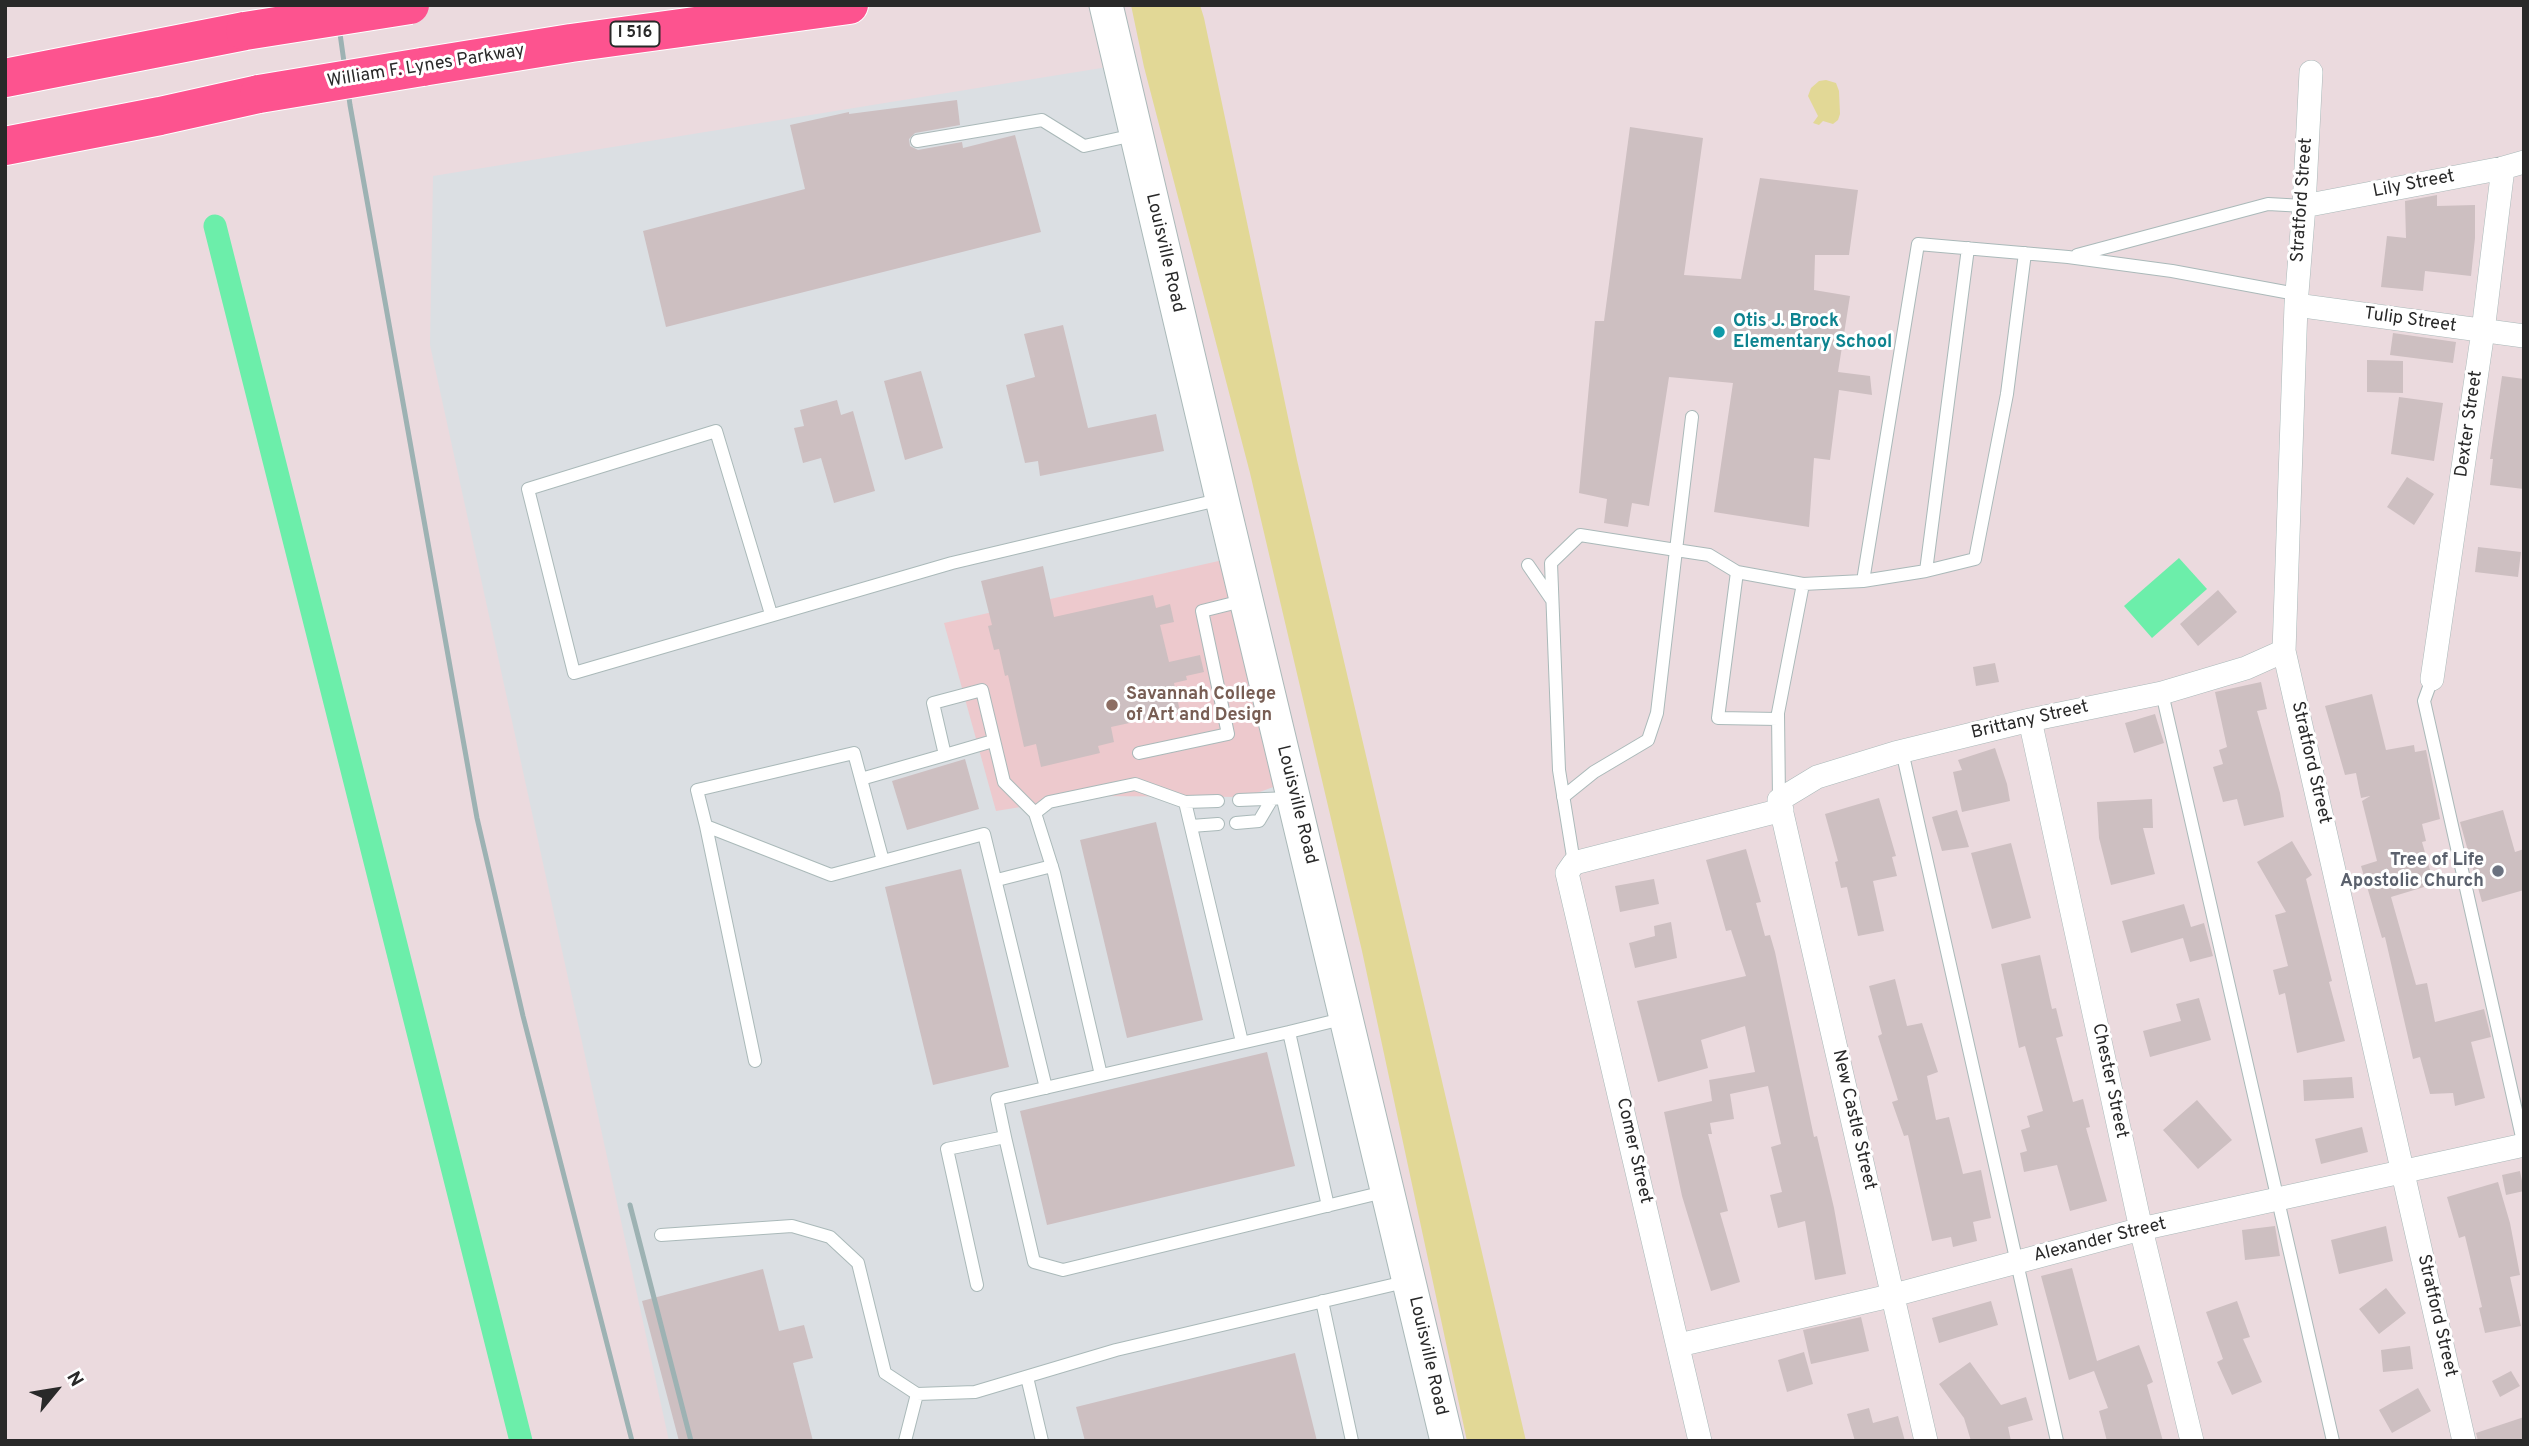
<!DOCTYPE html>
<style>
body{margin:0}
#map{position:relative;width:2529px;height:1446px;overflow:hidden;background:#ebdade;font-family:Overpass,sans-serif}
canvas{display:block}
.frame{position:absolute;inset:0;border:7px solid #292929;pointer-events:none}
.north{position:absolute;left:21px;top:1355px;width:70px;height:70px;-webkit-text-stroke:5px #fff;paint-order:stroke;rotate:60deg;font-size:19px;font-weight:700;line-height:28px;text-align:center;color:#292929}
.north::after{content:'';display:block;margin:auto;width:24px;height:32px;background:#292929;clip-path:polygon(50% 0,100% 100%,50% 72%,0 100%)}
</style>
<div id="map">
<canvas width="2529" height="1446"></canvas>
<div class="frame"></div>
<div class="north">N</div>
</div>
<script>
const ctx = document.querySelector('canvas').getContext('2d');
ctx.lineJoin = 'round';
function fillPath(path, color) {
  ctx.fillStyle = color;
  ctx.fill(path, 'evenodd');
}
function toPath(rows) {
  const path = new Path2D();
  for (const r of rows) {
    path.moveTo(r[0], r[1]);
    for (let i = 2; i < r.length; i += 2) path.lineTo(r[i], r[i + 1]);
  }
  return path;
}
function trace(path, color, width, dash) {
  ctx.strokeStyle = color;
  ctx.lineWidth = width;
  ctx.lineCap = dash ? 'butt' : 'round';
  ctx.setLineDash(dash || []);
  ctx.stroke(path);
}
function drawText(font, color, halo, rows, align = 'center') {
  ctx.font = font + ' Overpass,sans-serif';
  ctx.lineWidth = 6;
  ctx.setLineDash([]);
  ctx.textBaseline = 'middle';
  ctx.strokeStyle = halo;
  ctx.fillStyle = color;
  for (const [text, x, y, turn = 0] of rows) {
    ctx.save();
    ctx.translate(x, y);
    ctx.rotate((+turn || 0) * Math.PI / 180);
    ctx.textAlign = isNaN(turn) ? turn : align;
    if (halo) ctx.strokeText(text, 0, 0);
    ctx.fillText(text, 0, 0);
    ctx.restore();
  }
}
fillPath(toPath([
 [1120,65,1447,1441,669,1441,430,345,433,176]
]), '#dbdfe3');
fillPath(toPath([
 [1223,560,1276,786,1246,797,1088,796,996,811,944,623]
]), '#edc9cd');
fillPath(toPath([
 [1131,5,1200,5,1204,18,1297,460,1526,1441,1467,1441,1362,951,1250,473,1144,67],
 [1826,80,1836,83,1839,91,1840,114,1838,120,1833,124,1823,121,1819,125,1813,123,1818,116,1808,96,1811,88,1819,81]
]), '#e2d896');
fillPath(toPath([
 [2179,558,2207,589,2152,638,2124,606]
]), '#6ceeaa');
trace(toPath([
 [215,226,521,1441]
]), '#6ceeaa', 23);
fillPath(toPath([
 [957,100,960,125,915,133,909,139,910,146,918,150,962,142,963,148,1015,135,1041,232,666,327,643,231,805,189,790,125,849,112,849,114],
 [1630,127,1703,138,1684,275,1741,279,1760,178,1858,190,1849,255,1815,255,1814,290,1850,296,1838,372,1870,376,1872,395,1839,390,1830,460,1814,458,1809,527,1714,512,1733,383,1669,377,1649,506,1632,503,1628,527,1604,523,1607,499,1579,493,1595,321,1604,321],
 [2437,195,2437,206,2475,205,2475,238,2471,276,2425,271,2423,291,2381,287,2387,236,2406,238,2405,201],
 [1063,325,1088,428,1156,414,1164,451,1040,476,1038,461,1025,463,1006,385,1035,377,1024,334],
 [2393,333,2456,342,2453,363,2390,355],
 [2367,360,2403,361,2403,393,2367,392],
 [921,371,943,448,905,460,884,381],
 [2502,376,2524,379,2524,489,2490,485,2493,459,2490,459],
 [2399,397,2443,403,2434,461,2391,454],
 [837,400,841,415,853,411,875,491,834,503,821,458,803,463,794,428,804,426,800,410],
 [2407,477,2434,494,2414,525,2387,507],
 [2478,547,2521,552,2518,577,2475,572],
 [1043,566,1054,617,1153,595,1156,608,1170,604,1174,622,1160,625,1169,662,1200,655,1204,672,1186,676,1187,680,1174,683,1180,712,1111,727,1114,742,1098,746,1100,753,1041,767,1036,744,1024,747,1008,675,1005,676,999,649,994,650,988,626,992,625,981,581],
 [2218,590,2237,612,2198,646,2180,624],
 [1995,663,1999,682,1976,686,1973,667],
 [2261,682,2267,709,2257,711,2280,793,2284,817,2244,826,2237,799,2223,802,2213,767,2223,764,2219,750,2227,747,2215,692],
 [2372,694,2386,750,2414,745,2415,752,2426,750,2440,819,2422,824,2426,841,2422,842,2434,884,2391,897,2416,985,2427,983,2435,1022,2484,1009,2491,1037,2471,1042,2485,1098,2455,1106,2453,1093,2430,1094,2420,1057,2413,1059,2385,937,2382,938,2361,866,2377,861,2362,801,2370,796,2361,798,2356,773,2345,775,2325,706],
 [2155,714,2164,743,2134,753,2125,723],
 [1995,748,2007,784,2010,801,1962,812,1953,772,1962,770,1958,760],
 [965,759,979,809,907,830,892,781],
 [1879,798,1896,856,1892,857,1897,876,1873,881,1884,931,1858,936,1847,887,1841,888,1835,862,1838,861,1825,814],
 [2152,799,2153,828,2143,828,2155,874,2111,885,2099,838,2097,802],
 [1957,810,1969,847,1942,851,1932,817],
 [2503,810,2515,852,2524,849,2524,890,2482,902,2460,822],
 [1156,822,1203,1020,1127,1038,1080,840],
 [2292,841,2312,875,2306,879,2332,981,2329,982,2345,1041,2297,1053,2285,993,2279,995,2273,970,2288,966,2275,915,2286,912,2257,862],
 [2011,843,2031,918,1992,929,1971,853],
 [1746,849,1761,902,1756,903,1765,936,1770,935,1775,952,1814,1137,1817,1136,1834,1208,1846,1274,1815,1280,1805,1221,1778,1228,1770,1195,1782,1192,1771,1147,1781,1144,1768,1086,1730,1094,1734,1119,1710,1123,1712,1134,1708,1134,1728,1211,1720,1213,1740,1282,1711,1291,1682,1196,1664,1112,1712,1101,1709,1080,1755,1072,1745,1026,1701,1040,1708,1068,1658,1082,1637,1001,1746,976,1731,930,1726,931,1706,860],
 [961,869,1009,1067,933,1085,885,887],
 [1654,879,1659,904,1620,912,1615,886],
 [2184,904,2191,927,2204,923,2213,956,2190,962,2183,938,2131,953,2122,921],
 [1671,922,1677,958,1635,968,1629,943,1655,936,1654,926],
 [2040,955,2052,1009,2056,1008,2063,1036,2056,1038,2073,1102,2083,1099,2090,1127,2086,1128,2107,1201,2070,1211,2057,1165,2024,1172,2020,1153,2027,1151,2021,1130,2030,1127,2027,1116,2043,1111,2025,1046,2019,1048,2001,964],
 [1895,979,1907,1026,1922,1023,1938,1072,1927,1076,1936,1120,1949,1117,1963,1174,1981,1170,1991,1218,1973,1222,1977,1241,1953,1247,1951,1237,1932,1241,1908,1135,1904,1136,1892,1102,1898,1100,1878,1036,1882,1034,1869,986],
 [2199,998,2211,1040,2150,1057,2143,1031,2181,1021,2176,1004],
 [1267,1052,1295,1166,1047,1225,1020,1111],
 [2352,1077,2354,1098,2304,1101,2303,1080],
 [2197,1100,2232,1140,2198,1169,2163,1130],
 [2362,1127,2368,1152,2321,1164,2315,1139],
 [2520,1171,2524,1191,2506,1195,2502,1175],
 [2498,1182,2510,1223,2520,1275,2510,1277,2521,1326,2485,1333,2479,1308,2482,1307,2465,1236,2459,1238,2447,1197],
 [2275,1226,2280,1256,2245,1260,2242,1230],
 [2386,1226,2393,1261,2339,1274,2331,1240],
 [2072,1268,2097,1361,2139,1345,2153,1382,2147,1385,2163,1441,2107,1441,2099,1411,2108,1408,2094,1371,2069,1380,2041,1276],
 [763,1269,779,1331,804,1325,813,1358,793,1363,813,1441,679,1441,642,1301],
 [2386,1288,2406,1313,2379,1334,2359,1309],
 [1991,1301,1998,1325,1939,1343,1932,1318],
 [2237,1301,2250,1337,2243,1339,2262,1382,2232,1395,2217,1362,2223,1359,2206,1312],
 [1861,1317,1869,1351,1811,1364,1803,1330],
 [2410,1346,2413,1369,2383,1372,2381,1350],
 [1804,1352,1813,1384,1787,1392,1778,1360],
 [1295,1353,1317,1441,1085,1441,1076,1407],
 [1970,1362,2001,1405,2026,1397,2033,1420,2008,1427,2011,1441,1971,1441,1964,1418,1939,1384],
 [2511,1371,2520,1386,2500,1397,2492,1381],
 [2418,1388,2431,1411,2392,1433,2379,1410],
 [1869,1408,1873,1423,1898,1416,1905,1441,1855,1441,1847,1414],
 [2524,1417,2524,1441,2478,1441,2476,1433]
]), '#cdbfc1');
const lane = toPath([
 [917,141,1042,120,1084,146,1134,135],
 [1968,248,1926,571,1975,559,2007,394,2025,253],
 [2077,255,2268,204,2304,206],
 [1692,417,1676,550,1709,555,1737,572],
 [1528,565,1552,600],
 [1863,581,1918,244,2068,257,2172,271,2296,294],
 [771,614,716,431,528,489,574,673,952,563,1222,499],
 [2432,679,2424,701,2524,1146],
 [2162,693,2333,1441],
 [1778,719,1718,718,1737,572,1803,584],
 [993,741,945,755,933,703,982,690,1004,782,1035,813,1054,873,1101,1075],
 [1902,751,2057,1441],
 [1139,753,1228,734,1202,611,1246,600],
 [861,779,945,755],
 [1563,797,1594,772,1648,740,1657,713,1676,550,1580,535,1551,563,1559,770,1574,863],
 [1239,800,1290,798],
 [1779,800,1778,713,1803,584,1863,581,1926,571],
 [1218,801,1185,802,1242,1042],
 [1035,813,1049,802,1135,784,1185,802],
 [1236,823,1259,821,1272,799],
 [706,826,697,790,854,753,883,861],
 [1191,826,1218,824],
 [997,880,1052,866],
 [1289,1032,1346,1018],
 [755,1061,706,826,831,875,984,834,1046,1088],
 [1005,1137,997,1099,1289,1032,1328,1206],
 [661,1235,792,1226,830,1237,858,1263,885,1373,917,1394,975,1392,1116,1350,1409,1281],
 [977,1285,947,1149,1005,1137,1034,1262,1063,1270,1388,1191],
 [1322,1301,1352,1441],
 [1027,1377,1042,1441],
 [905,1441,917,1394]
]);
const street = toPath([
 [2311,72,2304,206,2296,305,2284,651,2464,1441],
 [2304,206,2503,168,2524,162],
 [2296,305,2524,336],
 [2432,679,2483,331,2503,168],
 [2030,720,2141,1229,2192,1441],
 [1679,1345,1894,1295,2141,1229,2524,1145],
 [1700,1441,1567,873,1574,863,1782,810],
 [1926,1441,1779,800,1817,777,1895,753,2030,720,2162,693,2246,668,2284,651]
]);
const secondary = toPath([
 [1106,5,1222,499,1447,1441]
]);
const highway = toPath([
 [422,67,571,43,849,5],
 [5,78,245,31],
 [5,146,160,116,259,94]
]);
trace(lane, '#aab9b9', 14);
trace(street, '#aab9b9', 24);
trace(secondary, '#aab9b9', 35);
trace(highway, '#fff', 40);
trace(lane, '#fff', 12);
trace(street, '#fff', 23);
trace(secondary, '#fff', 33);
trace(highway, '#fd538f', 38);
trace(toPath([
 [336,5,350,105,477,818,523,1016,632,1441],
 [630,1205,691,1441]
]), '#9db2b3', 5);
const highwayBridge = toPath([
 [245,31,410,5],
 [259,94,422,67]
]);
trace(highwayBridge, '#fff', 40, []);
trace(highwayBridge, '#fd538f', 38);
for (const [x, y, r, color] of [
 [1719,332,7,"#0f9aa8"],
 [1112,705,7,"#8d6e63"],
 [2498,871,7,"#6b7280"]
]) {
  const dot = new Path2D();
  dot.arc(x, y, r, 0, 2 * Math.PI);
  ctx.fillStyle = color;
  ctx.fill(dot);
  trace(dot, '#fff', 2.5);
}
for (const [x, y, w] of [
 [635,34,49]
]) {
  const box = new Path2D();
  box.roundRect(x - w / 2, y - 12.5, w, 25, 5);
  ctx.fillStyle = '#fff';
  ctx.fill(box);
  trace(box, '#292929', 2);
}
drawText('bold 16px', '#292929', null, [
 ["I 516",635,34]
]);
drawText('18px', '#292929', '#fff', [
 ["William F. Lynes Parkway",426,67,-9],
 ["Lily Street",2414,185,-11],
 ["Stratford Street",2303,200,-86],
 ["Louisville Road",1164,253,77],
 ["Tulip Street",2410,321,8],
 ["Dexter Street",2470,424,-82],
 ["Brittany Street",2030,721,-13],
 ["Stratford Street",2310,763,77],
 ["Louisville Road",1296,805,76],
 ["Chester Street",2109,1081,78],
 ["New Castle Street",1853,1120,77],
 ["Comer Street",1633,1151,77],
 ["Alexander Street",2100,1241,-14],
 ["Stratford Street",2436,1316,77],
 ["Louisville Road",1427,1356,77]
]);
drawText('bold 18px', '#0d838f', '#fff', [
 ["Otis J. Brock",1733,322],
 ["Elementary School",1733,343]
], 'left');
drawText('bold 18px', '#785e54', '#fff', [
 ["Savannah College",1126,695],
 ["of Art and Design",1126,716]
], 'left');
drawText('bold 18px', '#5b616d', '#fff', [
 ["Tree of Life",2484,861],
 ["Apostolic Church",2484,882]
], 'right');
</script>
